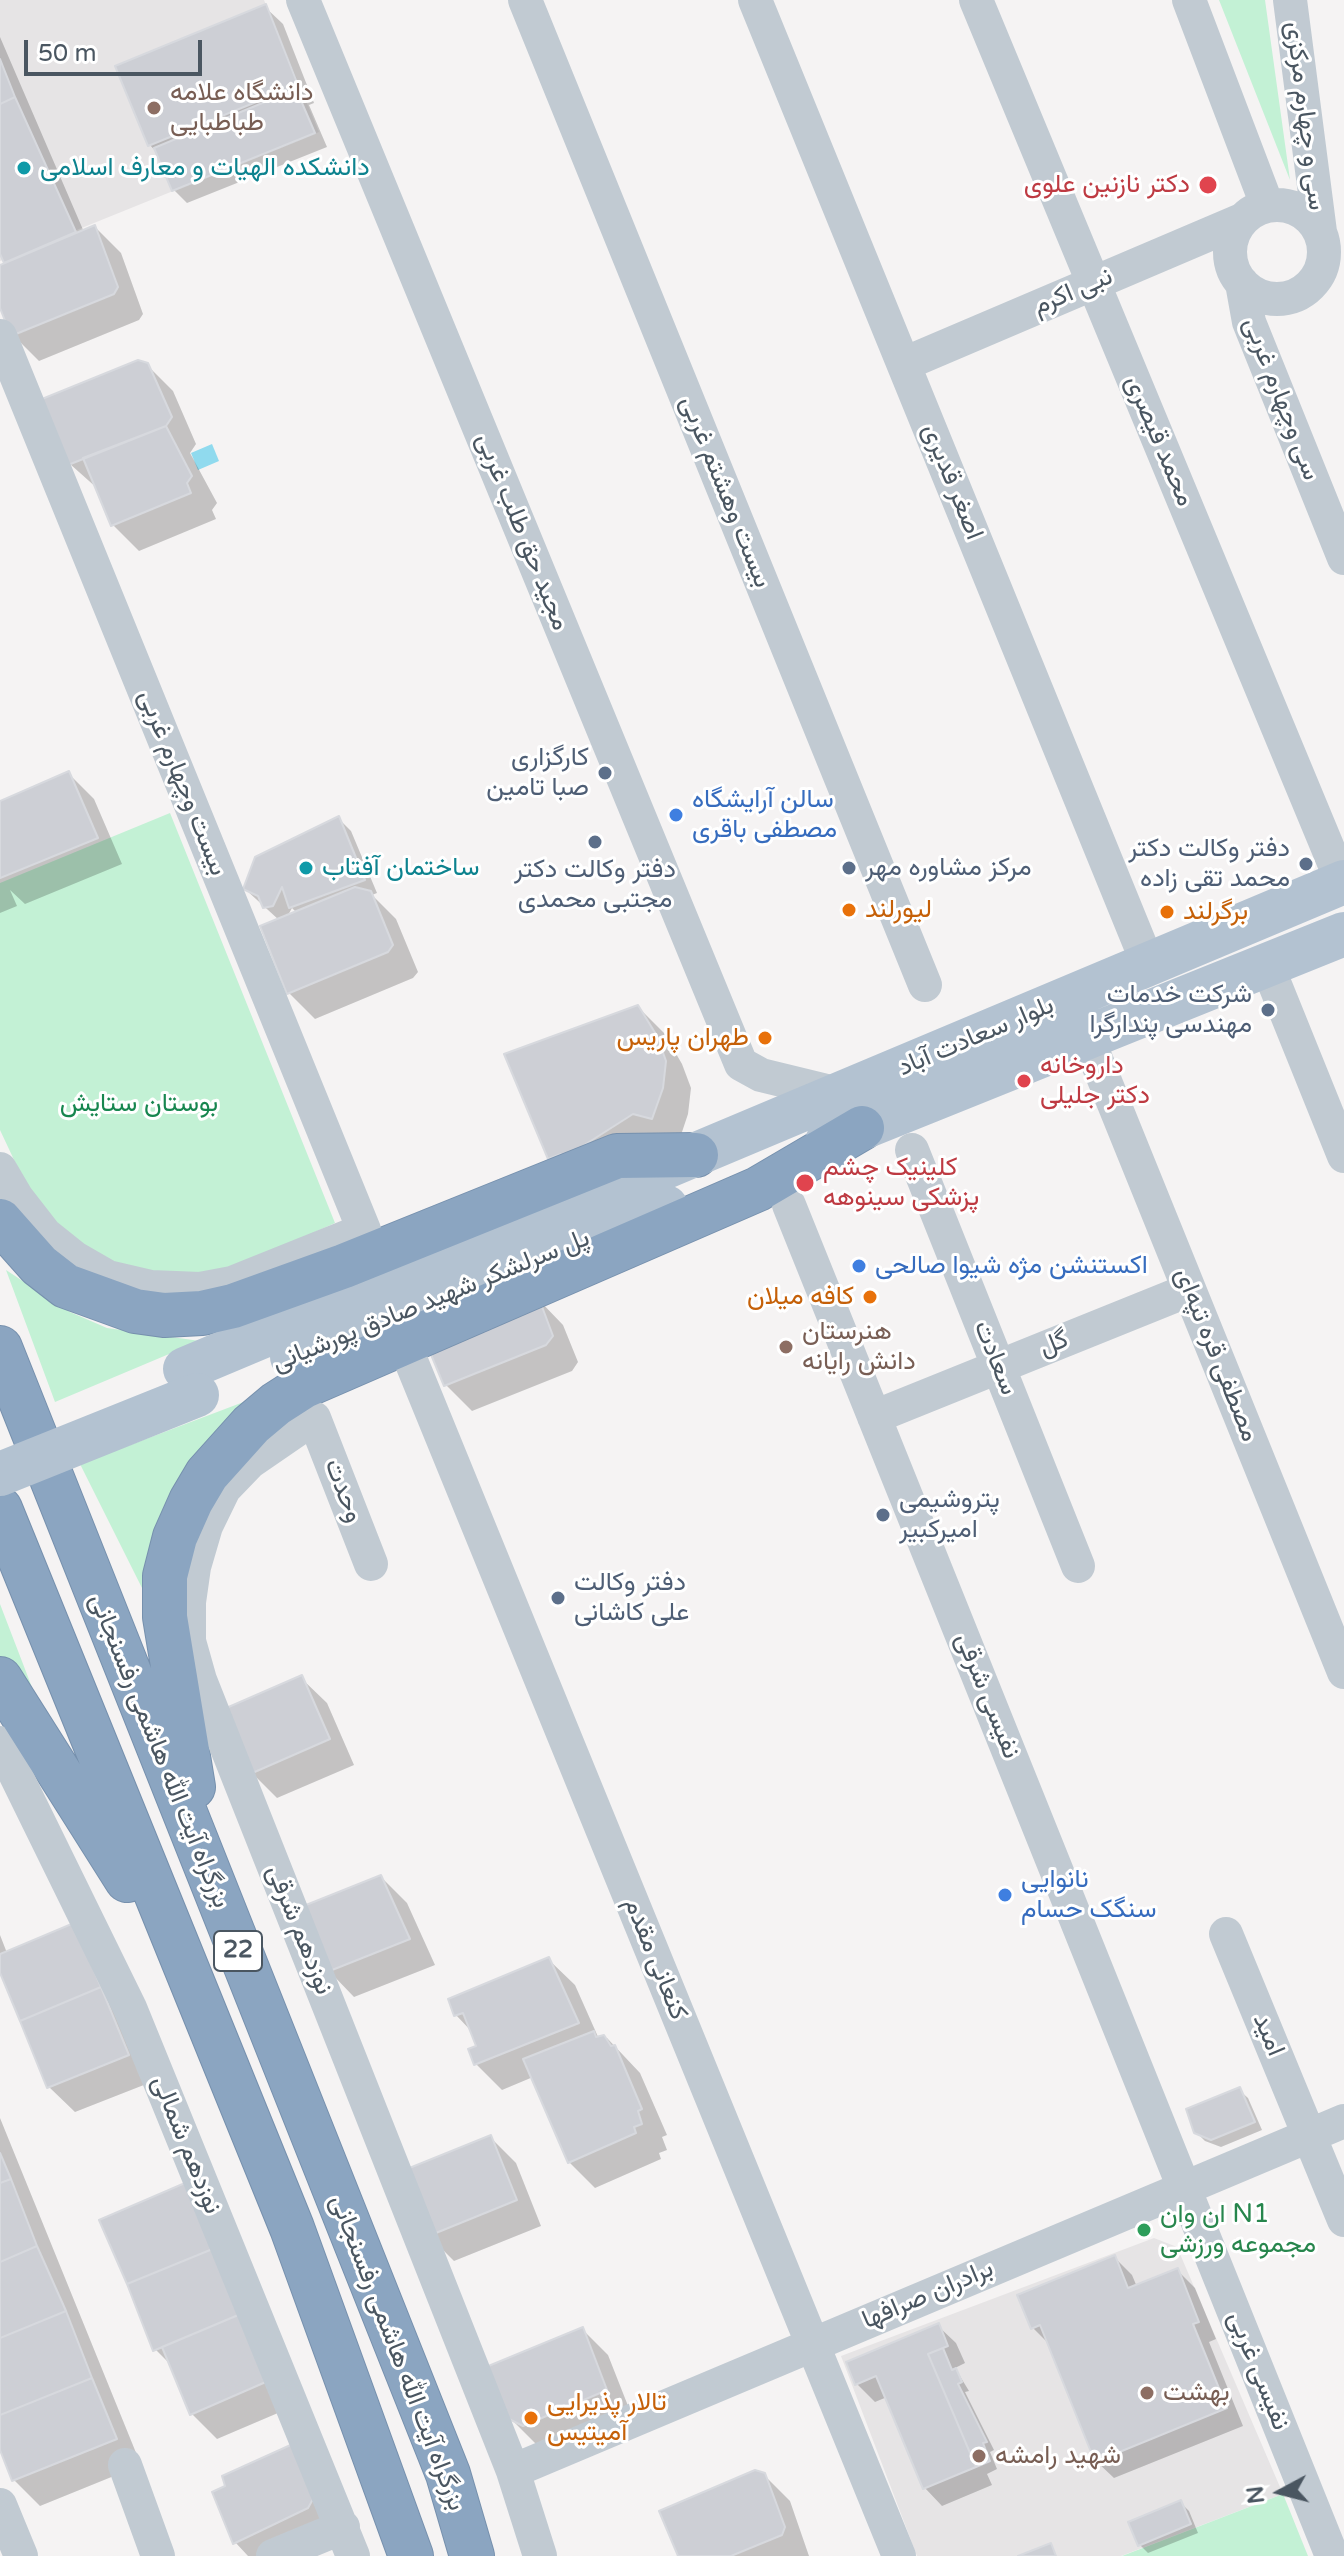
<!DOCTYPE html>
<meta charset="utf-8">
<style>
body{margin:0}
#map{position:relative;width:1344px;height:2556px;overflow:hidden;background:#f5f3f3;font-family:"Varela Round",sans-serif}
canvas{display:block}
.north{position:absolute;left:1240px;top:2452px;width:80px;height:80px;-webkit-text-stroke:6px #fff;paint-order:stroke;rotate:263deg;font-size:22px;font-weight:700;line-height:32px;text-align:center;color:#4a5661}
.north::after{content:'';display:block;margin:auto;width:28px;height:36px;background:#4a5661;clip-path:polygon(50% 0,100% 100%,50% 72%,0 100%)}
.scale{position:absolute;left:24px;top:40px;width:178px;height:36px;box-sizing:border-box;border:4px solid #4a5661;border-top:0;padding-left:10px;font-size:24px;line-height:28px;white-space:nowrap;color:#4a5661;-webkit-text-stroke:6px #fff;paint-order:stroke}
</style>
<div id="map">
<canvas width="1344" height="2556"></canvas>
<div class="north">N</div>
<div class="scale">50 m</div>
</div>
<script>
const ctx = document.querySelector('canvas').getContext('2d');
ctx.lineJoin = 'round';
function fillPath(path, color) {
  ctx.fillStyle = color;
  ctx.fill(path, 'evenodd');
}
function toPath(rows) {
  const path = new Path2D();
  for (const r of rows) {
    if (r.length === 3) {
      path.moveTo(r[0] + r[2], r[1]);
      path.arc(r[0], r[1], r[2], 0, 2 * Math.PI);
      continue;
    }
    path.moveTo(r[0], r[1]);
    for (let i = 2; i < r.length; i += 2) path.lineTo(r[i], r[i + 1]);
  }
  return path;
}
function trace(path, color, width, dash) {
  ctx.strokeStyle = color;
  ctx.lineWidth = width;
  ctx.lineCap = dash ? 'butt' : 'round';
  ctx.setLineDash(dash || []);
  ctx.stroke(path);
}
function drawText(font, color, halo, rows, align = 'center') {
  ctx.font = font + ' "Varela Round",Vazirmatn,sans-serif';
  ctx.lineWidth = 6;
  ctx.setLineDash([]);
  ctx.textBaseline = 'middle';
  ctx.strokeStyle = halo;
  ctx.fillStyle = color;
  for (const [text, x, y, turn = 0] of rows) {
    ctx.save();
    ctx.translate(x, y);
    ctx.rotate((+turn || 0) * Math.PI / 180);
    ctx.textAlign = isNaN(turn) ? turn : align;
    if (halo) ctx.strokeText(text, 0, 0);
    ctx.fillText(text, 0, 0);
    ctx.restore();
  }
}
fillPath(toPath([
 [0,0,264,0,319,132,0,261],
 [1154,2238,1177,2247,1283,2494,1121,2556,917,2556,841,2356]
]), '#e6e4e5');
fillPath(toPath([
 [1219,0,1265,0,1290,180],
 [170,813,335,1223,217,1276,160,1277,105,1259,58,1230,23,1179,0,1130,0,883],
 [6,1270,70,1312,107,1328,200,1341,55,1402],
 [262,1395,149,1602,80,1464],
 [0,1604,33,1690,21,1684,0,1658],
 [1283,2494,1308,2556,1121,2556,1122,2556]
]), '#c3f1d5');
fillPath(toPath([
 [212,444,219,461,198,470,191,453]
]), '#90daee');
fillPath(toPath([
 [265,7,283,24,314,103,309,105,327,147,187,203,174,190,159,155,150,145],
 [0,37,84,232,95,227,121,253,143,314,139,320,39,361,13,335,0,303,0,267,8,264,0,248],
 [146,364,173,391,196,444,190,453,217,503,212,510,216,519,139,551,113,525,98,489,70,464],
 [68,773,94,799,122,864,25,904,10,890,17,906,0,913,0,803],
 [338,818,351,831,377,893,372,895,396,919,418,972,413,978,315,1019,289,993,279,920,245,889],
 [292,908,297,913,287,917],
 [638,1007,664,1033,682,1064,691,1088,688,1114,678,1144,576,1184,550,1158],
 [538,1299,563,1325,578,1362,572,1371,472,1411,446,1385],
 [301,1678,327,1703,354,1765,277,1798,252,1773],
 [381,1877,407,1903,435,1965,354,1997,329,1971],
 [74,1925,154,2081,75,2112,49,2087,0,1968,0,1935,7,1953],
 [549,1960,575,1985,599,2039,607,2038,640,2073,667,2135,662,2137,667,2150,659,2153,661,2159,595,2188,569,2162,533,2077,502,2090,476,2064,479,2047,473,2033,456,2015],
 [1239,2090,1248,2098,1262,2130,1221,2147,1205,2141,1196,2132],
 [0,2118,141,2465,40,2506,14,2480,0,2446],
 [490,2137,516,2163,541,2226,454,2261,428,2235],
 [102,2221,292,2407,217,2439,191,2413,173,2367,155,2349],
 [1115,2258,1132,2275,1137,2287,1177,2270,1195,2288,1216,2339,1209,2342,1243,2426,1114,2478,1096,2461,1050,2345,1033,2328],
 [938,2326,956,2343,965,2363,955,2368,969,2391,965,2392,994,2450,990,2452,997,2469,987,2474,992,2485,942,2506,925,2488,887,2397,875,2402,857,2384],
 [582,2329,608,2355,632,2416,536,2444,509,2417],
 [294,2445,339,2518,286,2556,248,2556,235,2542],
 [763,2474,790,2501,809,2556,680,2556],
 [1180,2502,1189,2511,1198,2533,1148,2553,1140,2545]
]), '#0003');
const building = toPath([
 [266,4,298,85,148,146,115,66,266,4],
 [0,59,15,97,0,104,0,59],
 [296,89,315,133,172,191,154,148,296,89],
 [15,97,76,232,4,263,0,254,0,104,15,97],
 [95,225,118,287,114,294,11,336,0,308,0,265,95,225],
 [138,360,148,363,172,417,166,426,68,465,42,399,138,360],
 [166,426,192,476,187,483,191,493,111,526,83,458,166,426],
 [69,771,98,838,0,878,0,801,69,771],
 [339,816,365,880,289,908,282,887,273,906,263,908,258,896,243,889,255,857,339,816],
 [355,887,371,891,393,945,388,952,287,994,260,926,355,887],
 [638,1005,657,1036,666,1061,663,1088,652,1119,633,1114,564,1158,561,1154,548,1159,504,1054,638,1005],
 [538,1296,553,1336,546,1345,444,1386,425,1340,538,1296],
 [302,1675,330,1739,250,1774,224,1709,302,1675],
 [381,1875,410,1939,327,1972,301,1907,381,1875],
 [74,1923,101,1987,20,2021,0,1973,0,1954,74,1923],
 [549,1957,579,2023,474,2065,468,2049,476,2046,463,2013,454,2016,448,1999,549,1957],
 [101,1987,129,2055,47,2088,20,2021,101,1987],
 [594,2031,596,2037,604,2035,611,2046,615,2045,642,2109,638,2111,642,2124,634,2127,636,2133,568,2163,523,2059,594,2031],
 [1240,2087,1255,2122,1211,2140,1194,2133,1186,2109,1240,2087],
 [491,2135,517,2200,426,2237,402,2171,491,2135],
 [0,2153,11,2179,0,2183,0,2153],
 [11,2179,37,2246,0,2262,0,2183,11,2179],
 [185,2183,215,2248,127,2284,99,2220,185,2183],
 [37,2246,66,2311,0,2338,0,2262,37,2246],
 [215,2248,243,2313,153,2351,127,2284,215,2248],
 [1115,2255,1128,2288,1178,2268,1199,2322,1193,2324,1227,2408,1095,2462,1040,2325,1031,2329,1017,2295,1115,2255],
 [66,2311,92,2378,0,2415,0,2338,66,2311],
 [243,2313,268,2381,190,2415,162,2347,243,2313],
 [939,2323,948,2346,928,2354,976,2467,923,2489,876,2376,855,2385,846,2362,939,2323],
 [583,2327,607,2390,523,2426,507,2418,486,2367,583,2327],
 [943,2348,952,2370,956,2368,962,2382,958,2384,987,2442,983,2443,990,2461,976,2467,928,2354,943,2348],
 [92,2378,117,2439,12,2481,0,2450,0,2415,92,2378],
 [295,2443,313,2499,308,2508,233,2544,212,2492,225,2486,222,2476,295,2443],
 [755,2470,765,2473,785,2527,782,2535,731,2556,678,2556,659,2511,755,2470],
 [1181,2500,1191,2524,1138,2546,1128,2522,1181,2500],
 [1051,2543,1056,2556,1018,2556,1051,2543]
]);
fillPath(building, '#cdcfd5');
trace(building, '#d7d9de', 2);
const highway = toPath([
 [0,1221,39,1265,66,1286,135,1311,164,1315,202,1313,233,1306,344,1266,617,1156,696,1155],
 [0,1348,448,2474,472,2556],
 [0,1509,292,2228,411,2556],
 [0,1679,127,1880],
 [193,1787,165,1617,165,1576,175,1537,191,1501,207,1474,251,1425,276,1404,304,1386,758,1189,862,1128]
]);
trace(highway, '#7690ad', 46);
trace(toPath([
 [303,0,741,1064,761,1075,839,1094],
 [525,0,925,985],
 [755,0,1148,964],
 [976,0,1342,882],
 [1189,0,1267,205],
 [1290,0,1320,232],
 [1277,252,47],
 [1242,283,1249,322,1344,558],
 [0,336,364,1230,232,1283,200,1289,151,1287,108,1277,75,1258,45,1234,17,1198,0,1169],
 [904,364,1242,220],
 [1267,965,1344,1156],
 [1087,1037,1344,1672],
 [912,1150,1078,1566],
 [789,1205,1332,2556],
 [411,1361,899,2556],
 [874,1417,1189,1290],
 [371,1564,314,1418,250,1462,224,1489,206,1526,194,1567,189,1602,189,1641,200,1680,513,2471,540,2556],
 [0,1743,130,2008,353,2556],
 [1226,1934,1344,2220],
 [125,2465,158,2556],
 [513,2471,1344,2121],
 [0,2505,21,2556],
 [273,2556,343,2527]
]), '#c1cad2', 34);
trace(toPath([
 [827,1142,1344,934],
 [292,1357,666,1207],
 [185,1369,1344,882]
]), '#b3c2d1', 44);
trace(highway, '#8ba5c1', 44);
trace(toPath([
 [0,1474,197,1395]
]), '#b3c2d1', 44);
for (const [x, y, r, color] of [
 [154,108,8,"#8d6e63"],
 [24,168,8,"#0f9aa8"],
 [1208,185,10,"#e0444e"],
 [605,773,8,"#5c6f8a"],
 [676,815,8,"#3f7fe0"],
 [595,842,8,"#5c6f8a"],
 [1306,864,8,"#5c6f8a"],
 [306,868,8,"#0f9aa8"],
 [849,868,8,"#5c6f8a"],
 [849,910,8,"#e8710a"],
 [1167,912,8,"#e8710a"],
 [1268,1010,8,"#5c6f8a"],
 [765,1038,8,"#e8710a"],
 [1024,1081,8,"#e0444e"],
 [805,1183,10,"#e0444e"],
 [859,1266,8,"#3f7fe0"],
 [870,1297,8,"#e8710a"],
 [786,1347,8,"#8d6e63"],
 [883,1515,8,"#5c6f8a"],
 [558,1598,8,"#5c6f8a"],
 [1005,1895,8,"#3f7fe0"],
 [1144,2230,8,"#2e9e5b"],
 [1147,2393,8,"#8d6e63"],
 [531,2418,8,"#e8710a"],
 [979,2456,8,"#8d6e63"]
]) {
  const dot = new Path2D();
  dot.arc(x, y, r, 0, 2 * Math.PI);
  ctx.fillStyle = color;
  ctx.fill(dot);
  trace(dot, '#fff', 3);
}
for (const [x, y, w] of [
 [238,1951,48]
]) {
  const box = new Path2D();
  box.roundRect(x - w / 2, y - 20, w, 40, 6);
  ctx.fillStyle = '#fff';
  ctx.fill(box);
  trace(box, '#4a5661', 2);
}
drawText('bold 24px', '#4a5661', null, [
 ["22",238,1951]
]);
drawText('26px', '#785e54', '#fff', [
 ["دانشگاه علامه",170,93],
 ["طباطبایی",170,123],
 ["هنرستان",802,1332],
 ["دانش رایانه",802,1362],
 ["بهشت",1163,2393],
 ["شهید رامشه",995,2456]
], 'left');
drawText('26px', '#4a5661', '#fff', [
 ["سی و چهارم مرکزی",1305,116,83],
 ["نبی اکرم",1073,292,-23],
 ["سی وچهارم غربی",1281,399,69],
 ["محمد قیصری",1159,441,67],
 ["اصغر قدیری",952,482,68],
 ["بیست وهشتم غربی",725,492,68],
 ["مجید حق طلب غربی",522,532,68],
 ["بیست وچهارم غربی",182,783,68],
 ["بلوار سعادت آباد",976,1037,-23],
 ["پل سرلشکر شهید صادق پورشیانی",431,1301,-22],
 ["گل",1054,1344,-22],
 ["مصطفی قره تپه‌ای",1216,1355,68],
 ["سعادت",995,1358,68],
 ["وحدت",343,1491,69],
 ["نفیسی شرقی",987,1696,68],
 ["بزرگراه آیت الله هاشمی رفسنجانی",159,1751,68],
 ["نوزدهم شرقی",299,1930,68],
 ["کنعانی مقدم",655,1959,68],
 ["امید",1268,2035,67],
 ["نوزدهم شمالی",186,2145,68],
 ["برادران صرافها",928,2295,-23],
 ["بزرگراه آیت الله هاشمی رفسنجانی",397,2353,69],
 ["نفیسی غربی",1258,2371,68]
]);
drawText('26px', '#0d838f', '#fff', [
 ["دانشکده الهیات و معارف اسلامی",40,168],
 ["ساختمان آفتاب",322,868]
], 'left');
drawText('26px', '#be3a42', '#fff', [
 ["دکتر نازنین علوی",1190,185,"right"],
 ["داروخانه",1040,1066],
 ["دکتر جلیلی",1040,1096],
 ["کلینیک چشم",823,1168],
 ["پزشکی سینوهه",823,1198]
], 'left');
drawText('26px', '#4e5e75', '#fff', [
 ["کارگزاری",589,758],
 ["صبا تامین",589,788],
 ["دفتر وکالت دکتر",1290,849],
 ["محمد تقی زاده",1290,879],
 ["مرکز مشاوره مهر",865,868,"left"],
 ["دفتر وکالت دکتر",595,870,"center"],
 ["مجتبی محمدی",595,900,"center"],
 ["شرکت خدمات",1252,995],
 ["مهندسى پندارگرا",1252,1025],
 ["پتروشیمی",899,1500,"left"],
 ["امیرکبیر",899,1530,"left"],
 ["دفتر وکالت",574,1583,"left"],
 ["علی کاشانی",574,1613,"left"]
], 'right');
drawText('26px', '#366cbe', '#fff', [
 ["سالن آرایشگاه",692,800],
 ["مصطفی باقری",692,830],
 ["اکستنشن مژه شیوا صالحی",875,1266],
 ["نانوایی",1021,1880],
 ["سنگک حسام",1021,1910]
], 'left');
drawText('26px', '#c56008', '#fff', [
 ["لیورلند",865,910],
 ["برگرلند",1183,912],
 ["طهران پاریس",749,1038,"right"],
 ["کافه میلان",854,1297,"right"],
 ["تالار پذیرایی",547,2403],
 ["آمیتیس",547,2433]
], 'left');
drawText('26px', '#17864f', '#fff', [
 ["بوستان ستایش",139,1104]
]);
drawText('26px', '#27864d', '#fff', [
 ["ان وان N1",1160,2215],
 ["مجموعه ورزشی",1160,2245]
], 'left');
</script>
